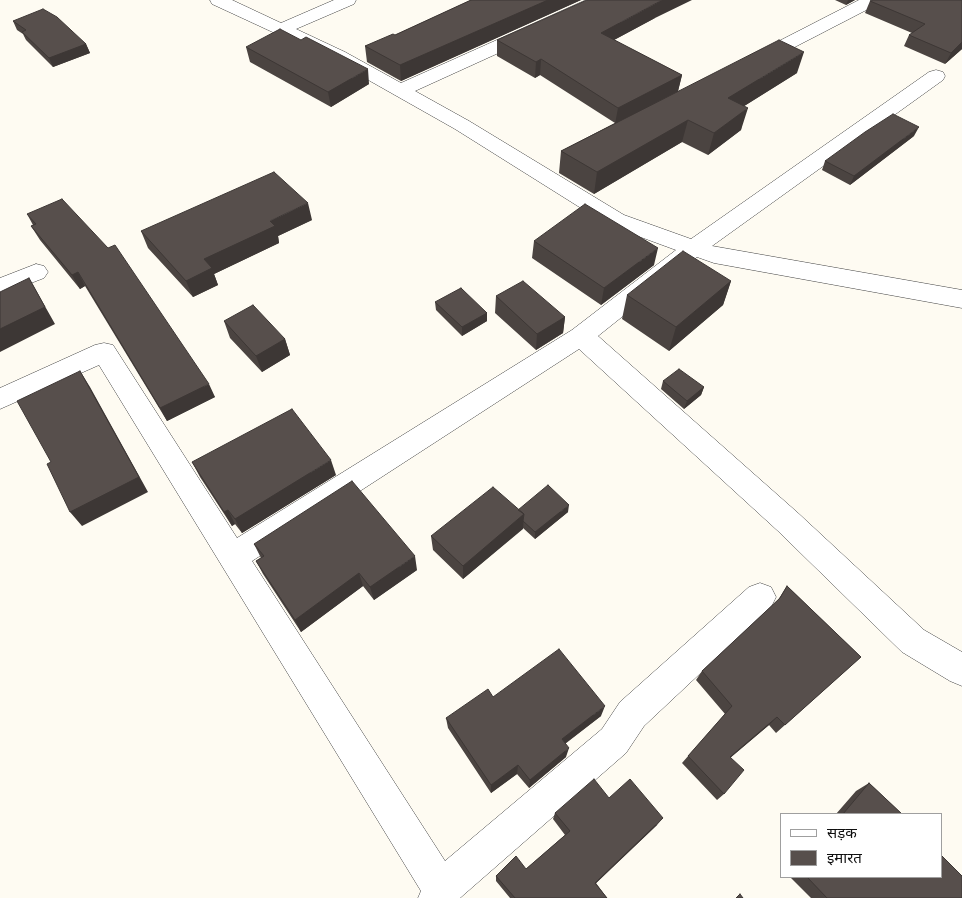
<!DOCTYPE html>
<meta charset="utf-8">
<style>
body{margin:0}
#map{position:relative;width:962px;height:898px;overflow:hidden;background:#fefbf2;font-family:"Playfair Display","Noto Sans Devanagari",serif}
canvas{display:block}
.legend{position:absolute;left:780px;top:813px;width:162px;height:65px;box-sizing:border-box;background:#fff;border:1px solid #9f9f9f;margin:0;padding:6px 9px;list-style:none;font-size:15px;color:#0f0f0f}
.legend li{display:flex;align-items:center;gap:10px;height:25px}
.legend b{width:25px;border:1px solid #9f9f9f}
</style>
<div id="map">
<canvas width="962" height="898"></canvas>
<ul class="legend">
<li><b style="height:6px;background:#fff"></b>सड़क</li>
<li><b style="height:14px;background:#574f4c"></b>इमारत</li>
</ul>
</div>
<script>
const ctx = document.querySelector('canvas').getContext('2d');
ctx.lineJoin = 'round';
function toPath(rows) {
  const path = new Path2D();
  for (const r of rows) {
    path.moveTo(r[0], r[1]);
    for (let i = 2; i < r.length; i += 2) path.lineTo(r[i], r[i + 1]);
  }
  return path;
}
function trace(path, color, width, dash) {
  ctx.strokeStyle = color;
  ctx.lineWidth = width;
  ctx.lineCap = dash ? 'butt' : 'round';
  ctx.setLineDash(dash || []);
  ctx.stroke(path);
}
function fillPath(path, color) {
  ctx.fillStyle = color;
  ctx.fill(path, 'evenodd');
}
const street = toPath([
 [210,0,232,0,281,23,334,0,356,0,354,4,296,29,345,52,401,83,586,0,608,0,606,4,415,91,469,121,624,215,691,239,929,72,936,70,943,72,945,76,943,80,712,246,962,290,962,308,714,263,697,257,598,336,798,513,924,630,962,652,962,686,950,681,902,652,778,531,579,349,252,561,445,861,602,729,620,702,749,587,760,583,771,587,776,597,771,607,644,726,626,753,460,898,418,898,421,891,99,365,0,409,0,388,95,345,104,343,113,345,237,538,572,330,676,250,608,225,455,129,333,60,212,4,210,0],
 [859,0,880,0,878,4,760,65,754,66,748,65,745,61,748,57,859,0],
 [36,264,44,266,48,272,44,278,0,295,0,278,36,264]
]);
trace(street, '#424242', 1);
fillPath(street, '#fff');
fillPath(toPath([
 [471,0,581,0,401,81,367,62,365,46,395,35],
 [835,0,855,0,846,5],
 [962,0,962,49,945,64,904,46,909,35,912,33,865,13,870,1],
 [655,18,614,40,682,75,678,91,797,73,744,106,741,130,708,155,682,142,594,194,559,173,561,151,615,123,540,75,535,78,497,56,497,40],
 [13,21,86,44,90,53,53,67,26,40,23,34,17,30],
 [246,47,369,84,331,107,250,62],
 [914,136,850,185,822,170,825,161],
 [27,214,215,397,167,421,85,286,80,289,40,240,31,226,33,225],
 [312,220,278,236,279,243,214,274,218,285,193,297,148,248,141,231],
 [534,241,654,265,601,305,532,258],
 [731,281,723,305,669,351,622,319,627,295],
 [496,296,565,317,563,333,536,350,495,313],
 [435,302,487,313,487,321,462,336,436,310],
 [224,321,285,339,290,355,262,372,230,338],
 [663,381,704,387,701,395,684,409,661,389],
 [192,462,336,475,242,533,235,524,232,526,200,477],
 [518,510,568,512,535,539,523,528,463,579,433,550,431,536],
 [254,544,417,570,374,600,363,586,301,632,263,574,256,561,261,558],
 [787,586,861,657,776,733,769,725,731,757,724,794,717,800,682,763,725,714,696,680,702,671,778,600],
 [493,697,601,716,565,744,566,757,529,788,517,774,491,793,448,728,446,718],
 [869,783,902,814,836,814,856,791],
 [609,798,657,825,596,883,607,898,510,898,496,881,496,876,526,869,565,835,553,819,555,813],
 [790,877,941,877,962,898,811,898]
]), '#4b4441');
fillPath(toPath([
 [548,0,581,0,401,81,400,65],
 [662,0,692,0,655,18,599,48,601,33],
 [848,0,855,0,846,5],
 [962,42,962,49,945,64,951,53],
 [86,44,90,53,53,67,49,58],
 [804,52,797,73,722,120,728,98],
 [541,59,540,75,535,78,536,62],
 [368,69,369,84,331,107,328,92],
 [682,75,678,91,615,124,618,108],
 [748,108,741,130,708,155,714,133],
 [688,120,682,142,594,194,597,172],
 [919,127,914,136,850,185,854,176],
 [308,203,312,220,278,236,279,243,214,274,218,285,193,297,186,281,204,259,270,221],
 [658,248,654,265,601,305,604,288],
 [78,272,85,286,80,289,72,275],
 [29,278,55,324,0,352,0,329],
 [731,281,723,305,669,351,676,327],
 [487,313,487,321,462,336,462,327],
 [565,317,563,333,536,350,537,334],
 [285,339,290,355,262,372,256,356],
 [80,371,90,387,148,492,82,526,70,512],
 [209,384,215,397,167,421,160,408],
 [704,387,701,395,684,409,687,401],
 [331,460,336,475,242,533,235,519],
 [569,505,568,512,535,539,535,532],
 [228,510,235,524,232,526,224,512],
 [524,514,523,529,463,579,463,566],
 [415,556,417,570,374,600,370,587],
 [359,573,363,586,301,632,295,620],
 [605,706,601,716,559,748,562,739],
 [777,717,769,725,723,764,730,757],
 [569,748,566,757,529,788,530,780],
 [518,765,517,774,491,793,491,785],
 [663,818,657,825,591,888,595,883]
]), '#3d3735');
const building = toPath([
 [471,0,548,0,400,65,365,46,393,34,395,35,471,0],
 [587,0,662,0,601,33,682,75,618,108,541,59,536,62,497,40,587,0],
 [872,0,962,0,962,42,951,53,909,35,925,24,870,1,872,0],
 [43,9,57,17,86,44,49,58,22,32,26,30,13,21,43,9],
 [280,29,301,40,306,37,368,69,328,92,246,47,280,29],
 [779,40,804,52,728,98,748,108,714,133,688,120,597,172,561,151,779,40],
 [893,114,919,127,854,176,825,161,865,132,893,114],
 [274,172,308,203,270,221,275,226,204,259,212,268,186,281,141,231,274,172],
 [62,199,108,248,115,245,209,384,160,408,78,272,72,275,31,226,36,224,27,214,62,199],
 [585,204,658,248,604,288,534,241,585,204],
 [683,251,731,281,676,327,627,295,683,251],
 [29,278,45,307,0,329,0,292,29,278],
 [523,281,565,317,537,334,496,296,523,281],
 [461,288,487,313,462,327,435,302,461,288],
 [253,305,285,339,256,356,224,321,253,305],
 [679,369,704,387,687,401,663,381,679,369],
 [80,371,139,477,70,512,47,464,51,462,17,401,80,371],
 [292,409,331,460,235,519,228,510,224,512,192,462,292,409],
 [352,481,415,556,370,587,359,573,295,620,256,561,264,556,254,544,352,481],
 [548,485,569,505,535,532,523,521,524,514,518,510,548,485],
 [493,487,524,514,463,566,431,536,493,487],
 [787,586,861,657,785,725,777,717,730,757,744,770,724,794,688,756,732,706,702,671,780,598,787,586],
 [559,649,605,706,562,739,569,748,530,780,518,765,491,785,446,718,488,689,493,697,559,649],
 [594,779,609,798,630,779,663,818,595,883,607,898,515,898,496,876,516,856,526,869,570,831,555,813,594,779],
 [869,783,902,814,843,814,869,783],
 [941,855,962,876,962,898,827,898,807,877,941,877,941,855],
 [740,894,743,898,736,898,740,894]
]);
fillPath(building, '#574f4c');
trace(building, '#3d3735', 1);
</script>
